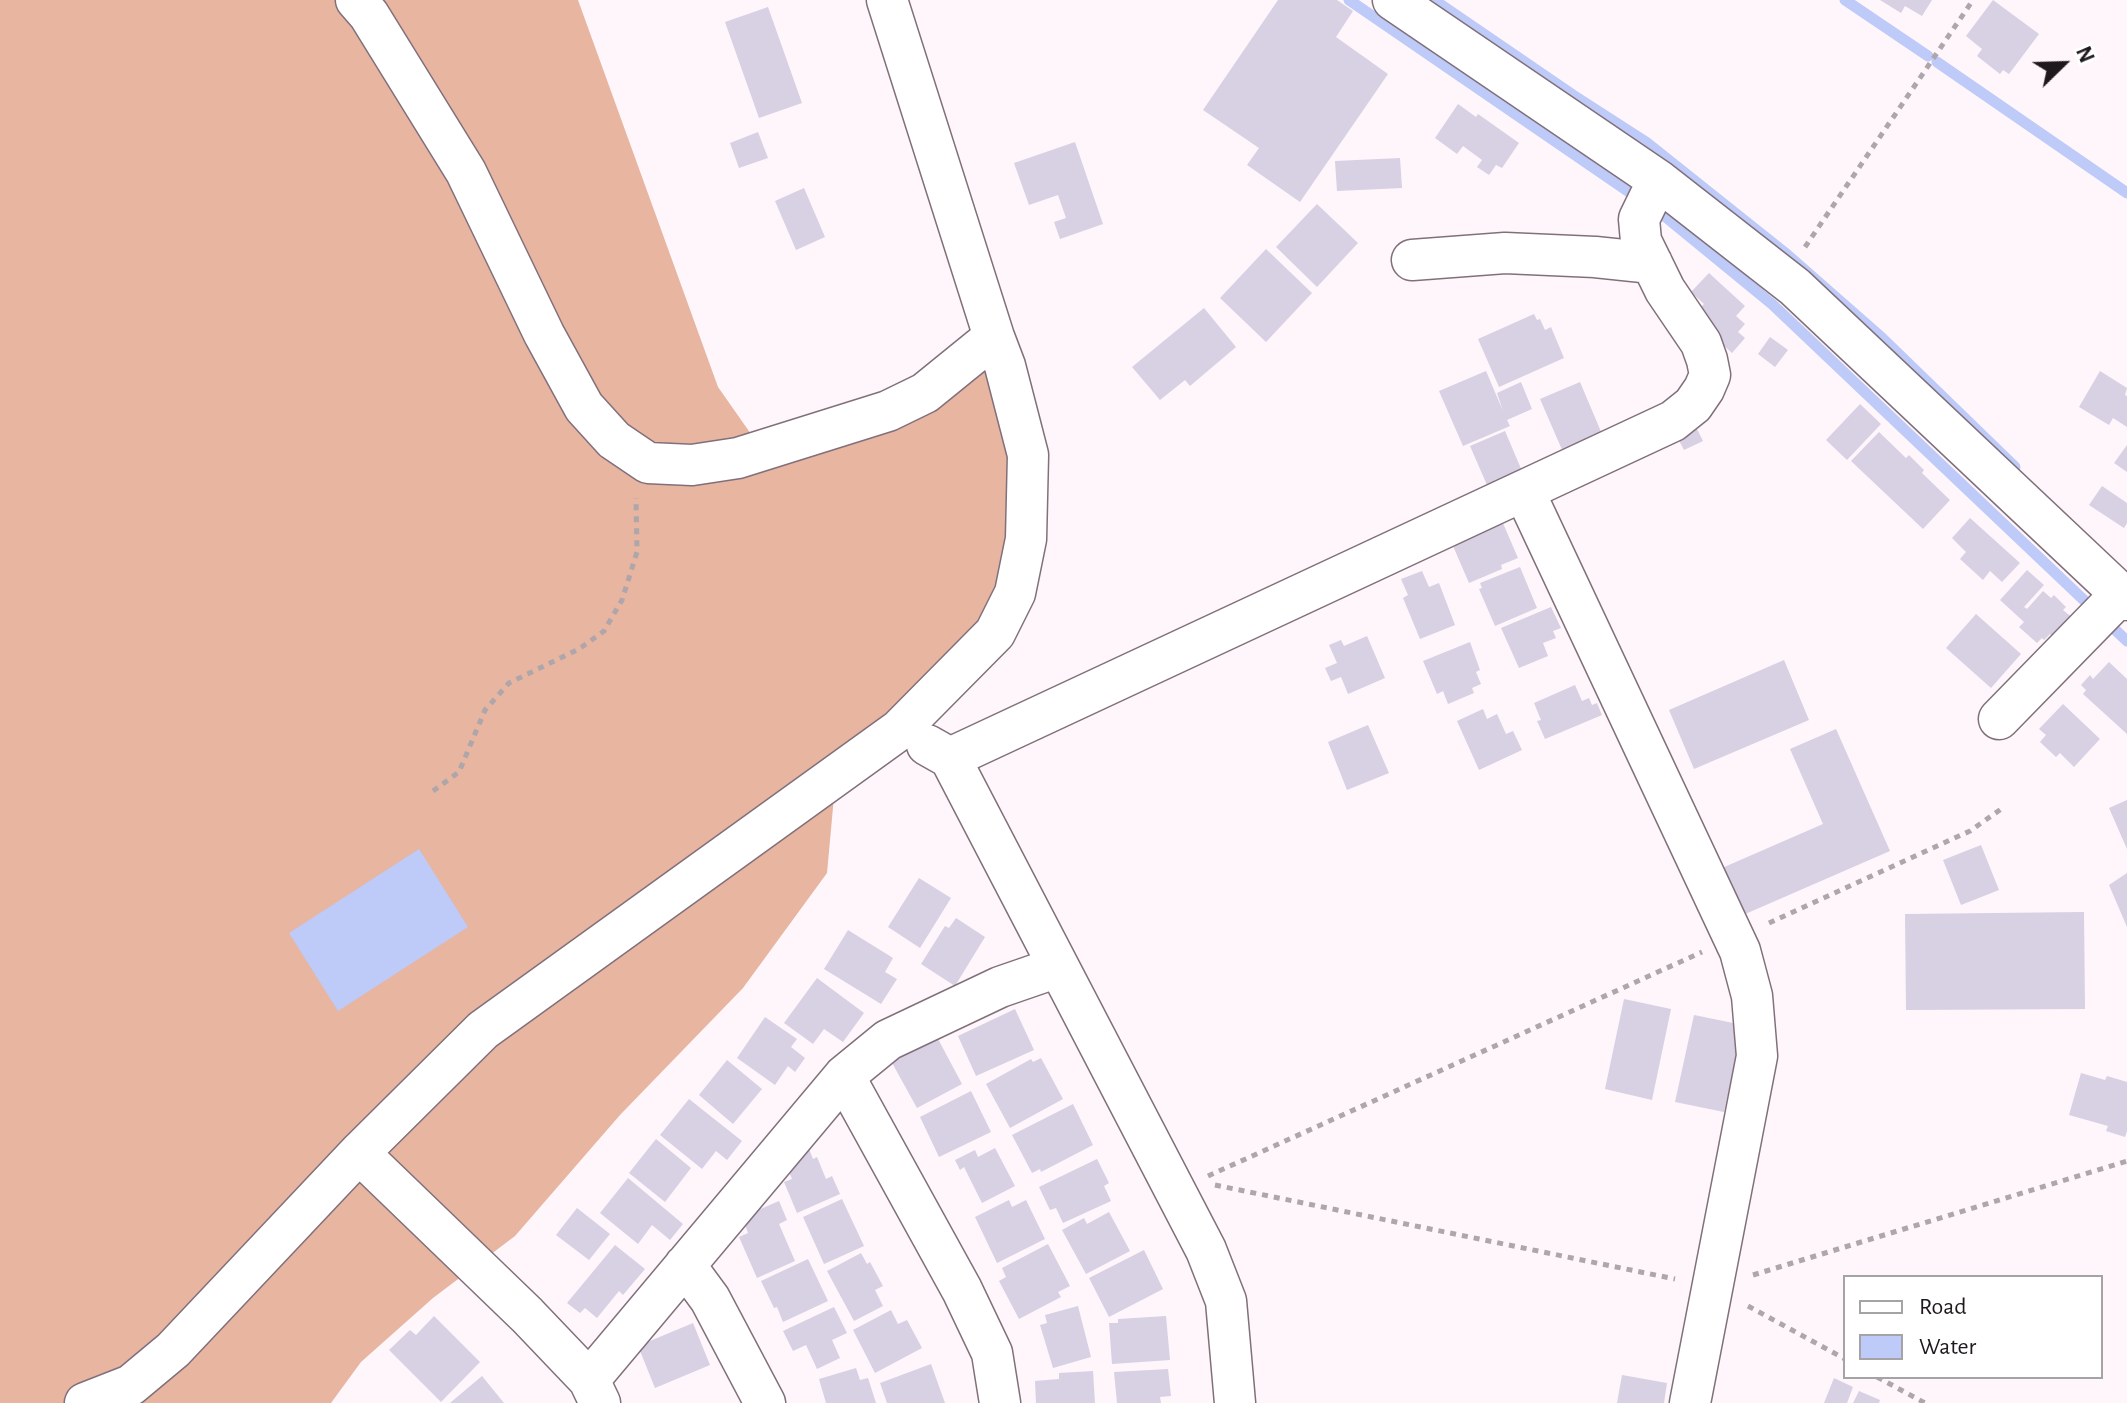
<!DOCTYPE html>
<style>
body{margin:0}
#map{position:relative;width:2127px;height:1403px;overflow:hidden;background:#fef6fb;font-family:"Alegreya Sans",sans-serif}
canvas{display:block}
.legend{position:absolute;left:1843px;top:1275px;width:260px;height:104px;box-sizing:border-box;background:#fff;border:2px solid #a5a3a5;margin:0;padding:10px 14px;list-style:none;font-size:24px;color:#1f181d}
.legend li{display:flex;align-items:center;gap:16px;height:40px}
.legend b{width:40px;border:2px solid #a5a3a5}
.north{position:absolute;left:2023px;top:24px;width:80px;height:80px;-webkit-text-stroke:6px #fff;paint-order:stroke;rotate:67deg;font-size:22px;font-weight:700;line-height:32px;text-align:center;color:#1f181d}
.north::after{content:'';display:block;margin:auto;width:28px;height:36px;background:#1f181d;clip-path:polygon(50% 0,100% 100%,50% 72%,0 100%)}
</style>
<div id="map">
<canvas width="2127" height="1403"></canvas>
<ul class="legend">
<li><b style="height:10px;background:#fff"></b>Road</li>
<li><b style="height:22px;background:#becaf8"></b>Water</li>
</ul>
<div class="north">N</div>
</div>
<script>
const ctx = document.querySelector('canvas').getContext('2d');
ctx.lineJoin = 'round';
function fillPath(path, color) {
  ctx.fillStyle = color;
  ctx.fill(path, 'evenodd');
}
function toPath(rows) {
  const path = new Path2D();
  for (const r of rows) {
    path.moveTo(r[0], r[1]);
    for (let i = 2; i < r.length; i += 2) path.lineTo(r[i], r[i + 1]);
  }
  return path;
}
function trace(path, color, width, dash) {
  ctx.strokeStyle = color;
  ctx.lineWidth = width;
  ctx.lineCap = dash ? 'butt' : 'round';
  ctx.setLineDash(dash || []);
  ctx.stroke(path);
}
fillPath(toPath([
 [0,0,578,0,718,387,772,464,975,372,997,373,1015,442,1004,563,988,619,947,663,838,753,827,873,743,988,620,1115,515,1236,433,1298,361,1362,331,1403,0,1403]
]), '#e7b5a0');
fillPath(toPath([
 [419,849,468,927,338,1011,289,933]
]), '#becaf8');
trace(toPath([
 [1349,0,1667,218,1772,304,2127,641],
 [1434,0,1573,95,1646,142,1784,252,1882,338,2015,467],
 [1845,0,1928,56],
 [1937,62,2127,193]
]), '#becaf8', 11);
fillPath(toPath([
 [1278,0,1337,0,1353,11,1336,37,1388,74,1300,202,1247,165,1259,148,1203,110],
 [1880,0,1932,0,1922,16,1905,6,1901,13],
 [1993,0,2039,34,2009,74,2003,70,2000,74,1977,56,1982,49,1966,36],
 [768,7,802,103,759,118,725,22],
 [1458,104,1476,117,1478,114,1519,143,1502,168,1496,165,1489,175,1477,167,1482,160,1463,146,1457,154,1435,138],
 [758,132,768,158,739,168,730,143],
 [1075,142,1103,224,1060,239,1054,222,1066,218,1058,195,1029,205,1014,163],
 [1400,158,1402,188,1337,191,1335,161],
 [804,188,825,237,796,250,775,201],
 [1317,204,1358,243,1317,287,1276,247],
 [1266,249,1312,293,1266,342,1220,298],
 [1709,273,1745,306,1736,316,1745,324,1738,332,1745,338,1732,353,1711,334,1697,311,1704,304,1691,292],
 [1204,308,1236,347,1190,386,1185,380,1160,400,1132,367],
 [1534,314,1537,320,1540,319,1545,330,1551,327,1564,358,1499,387,1478,339],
 [1770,337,1788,350,1775,367,1758,354],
 [1486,371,1503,411,1497,393,1521,382,1532,409,1507,420,1510,426,1463,446,1439,391],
 [2100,371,2127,388,2125,395,2127,396,2127,427,2113,418,2109,425,2079,407],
 [1580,382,1602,434,1563,452,1540,399],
 [1860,404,1881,424,1847,460,1826,440],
 [1695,425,1703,441,1684,450,1676,435],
 [1505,431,1522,471,1487,485,1470,446],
 [1879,432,1906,458,1909,455,1924,470,1922,473,1950,500,1923,529,1851,461],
 [2127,445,2127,472,2114,463],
 [2102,486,2127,503,2127,523,2124,528,2089,505],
 [1970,518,2020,563,2002,582,1990,571,1983,580,1960,559,1966,552,1952,538],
 [1502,521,1518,558,1501,565,1502,569,1469,583,1453,546,1462,542,1460,538],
 [1520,567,1537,608,1495,626,1479,589,1482,588,1480,583],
 [2027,570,2044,585,2024,607,2027,609,2043,591,2051,598,2054,595,2066,607,2063,610,2074,619,2056,639,2050,634,2044,640,2042,638,2037,643,2019,627,2024,622,2000,600],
 [1422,571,1429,587,1439,583,1455,625,1420,639,1403,598,1408,595,1401,579],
 [1551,607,1561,628,1553,631,1556,638,1543,643,1548,656,1519,668,1501,628],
 [1976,614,2021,654,1991,688,1946,648],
 [1367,636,1385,678,1348,694,1341,677,1331,681,1325,668,1337,663,1329,645,1341,640,1344,646],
 [1470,642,1480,670,1476,672,1481,684,1472,688,1474,693,1448,704,1443,691,1437,694,1423,661],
 [1784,660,1809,720,1694,769,1669,710],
 [2109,662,2127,679,2127,734,2083,694,2086,690,2081,685,2090,675,2093,679],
 [1575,685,1582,701,1589,698,1592,705,1597,703,1602,715,1545,739,1537,721,1541,720,1534,703],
 [2063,704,2100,739,2074,767,2060,753,2056,757,2040,742,2046,735,2039,729],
 [1483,709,1487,719,1497,714,1506,734,1513,731,1522,750,1479,770,1457,721],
 [1368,725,1389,773,1347,790,1328,742],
 [1836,729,1890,851,1743,915,1722,868,1823,824,1790,749],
 [2127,800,2127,849,2109,808],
 [1981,845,1999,890,1961,905,1943,860],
 [2127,873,2127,927,2109,885],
 [919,878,951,898,920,948,888,927],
 [2084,912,2085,1009,1906,1010,1905,914],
 [956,918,985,937,955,986,921,964,945,926,949,928],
 [848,930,893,958,885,972,897,979,881,1004,824,969],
 [817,978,864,1013,843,1042,824,1029,813,1044,784,1023],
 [1624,999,1671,1009,1652,1100,1605,1089],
 [1015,1009,1034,1050,976,1076,958,1036],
 [1694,1015,1743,1025,1724,1112,1675,1102],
 [765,1017,797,1039,791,1047,805,1058,795,1072,788,1066,775,1085,737,1058],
 [937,1037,962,1084,917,1108,891,1061],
 [1041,1058,1063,1099,1010,1128,986,1084,1031,1059,1033,1062],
 [727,1060,762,1089,733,1124,699,1095],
 [2081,1073,2105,1080,2107,1076,2127,1082,2127,1131,2125,1137,2106,1131,2108,1126,2069,1115],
 [971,1091,991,1132,939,1157,920,1117],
 [689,1099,742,1141,727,1160,716,1151,702,1169,660,1135],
 [1073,1104,1093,1145,1041,1172,1040,1169,1032,1173,1012,1135],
 [656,1139,691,1168,665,1202,629,1173],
 [995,1148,1015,1186,982,1203,964,1167,960,1170,955,1160,975,1150,978,1157],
 [809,1149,813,1159,817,1157,826,1179,832,1176,840,1194,797,1213,784,1182,792,1179,784,1160],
 [1097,1159,1109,1183,1104,1186,1111,1201,1063,1223,1056,1208,1050,1210,1039,1187],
 [628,1178,683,1224,670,1240,652,1225,638,1244,600,1213],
 [842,1199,864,1246,824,1264,803,1217],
 [1009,1200,1012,1207,1026,1200,1045,1239,997,1263,975,1217],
 [779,1201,787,1220,779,1224,795,1261,757,1278,739,1237,748,1233,742,1217],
 [577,1208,610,1234,589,1260,556,1235],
 [1109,1212,1130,1251,1086,1274,1062,1230,1084,1218,1087,1224],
 [1048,1244,1070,1286,1058,1292,1061,1297,1019,1319,999,1281,1006,1277,1002,1268],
 [615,1245,645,1269,623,1295,619,1291,597,1318,585,1308,580,1313,567,1303],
 [1144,1250,1163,1289,1109,1317,1089,1278],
 [861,1253,867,1264,870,1262,883,1286,875,1290,883,1306,854,1321,827,1271],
 [808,1259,828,1301,783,1322,777,1307,774,1308,761,1281],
 [1078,1306,1091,1357,1053,1368,1040,1325,1047,1323,1045,1315],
 [834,1307,847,1333,832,1340,840,1358,817,1369,806,1345,793,1351,783,1331],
 [891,1310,898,1324,907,1320,922,1348,875,1373,853,1330],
 [434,1316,480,1362,441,1402,389,1350,410,1330,416,1335],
 [1166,1316,1170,1360,1112,1364,1109,1323,1118,1323,1118,1319],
 [693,1323,710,1365,655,1388,638,1346],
 [931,1364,945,1403,887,1403,880,1383],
 [856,1368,860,1380,868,1378,876,1403,826,1403,819,1379],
 [1168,1369,1171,1396,1160,1397,1161,1403,1117,1403,1114,1372],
 [1093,1371,1095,1403,1036,1403,1035,1381,1059,1379,1059,1373],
 [1622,1375,1667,1383,1664,1403,1617,1403],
 [482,1376,504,1403,450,1403],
 [1834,1378,1853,1387,1847,1403,1824,1403],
 [1859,1391,1880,1400,1879,1403,1853,1403]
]), '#d8d0e3');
const minor = toPath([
 [356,0,369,15,466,172,544,334,584,407,614,440,648,463,692,465,738,458,888,411,925,393,994,337],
 [1393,0,1658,180,1795,287,2127,600],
 [1412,260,1505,253,1595,257,1652,263],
 [1524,491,1740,951,1752,996,1757,1056,1690,1403],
 [1999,719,2121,594],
 [927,745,950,758,1206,1250,1226,1301,1235,1403],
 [950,758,1673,421,1693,405,1704,389,1710,375,1707,360,1701,343,1665,290,1641,241,1639,219,1658,180],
 [844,1076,962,1290,992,1353,1000,1403],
 [359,1153,527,1315,589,1380,600,1403],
 [685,1265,710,1299,765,1403],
 [589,1380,844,1076,888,1040,1000,987,1058,967],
 [85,1403,131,1385,173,1350,359,1153,483,1030,899,730,995,633,1015,593,1026,539,1028,455,1005,366,994,337,887,0]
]);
trace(minor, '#81707b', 43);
trace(toPath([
 [1805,247,1973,0],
 [433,791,459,772,485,710,509,683,579,649,604,631,622,600,637,552,636,498],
 [1769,923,1970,831,2004,807],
 [1208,1176,1702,952],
 [1215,1185,1675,1279],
 [1753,1275,2127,1161],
 [1748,1306,1845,1359],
 [1877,1377,1925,1403]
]), '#aea6ab', 5, [6, 6]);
trace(minor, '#fff', 40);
</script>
